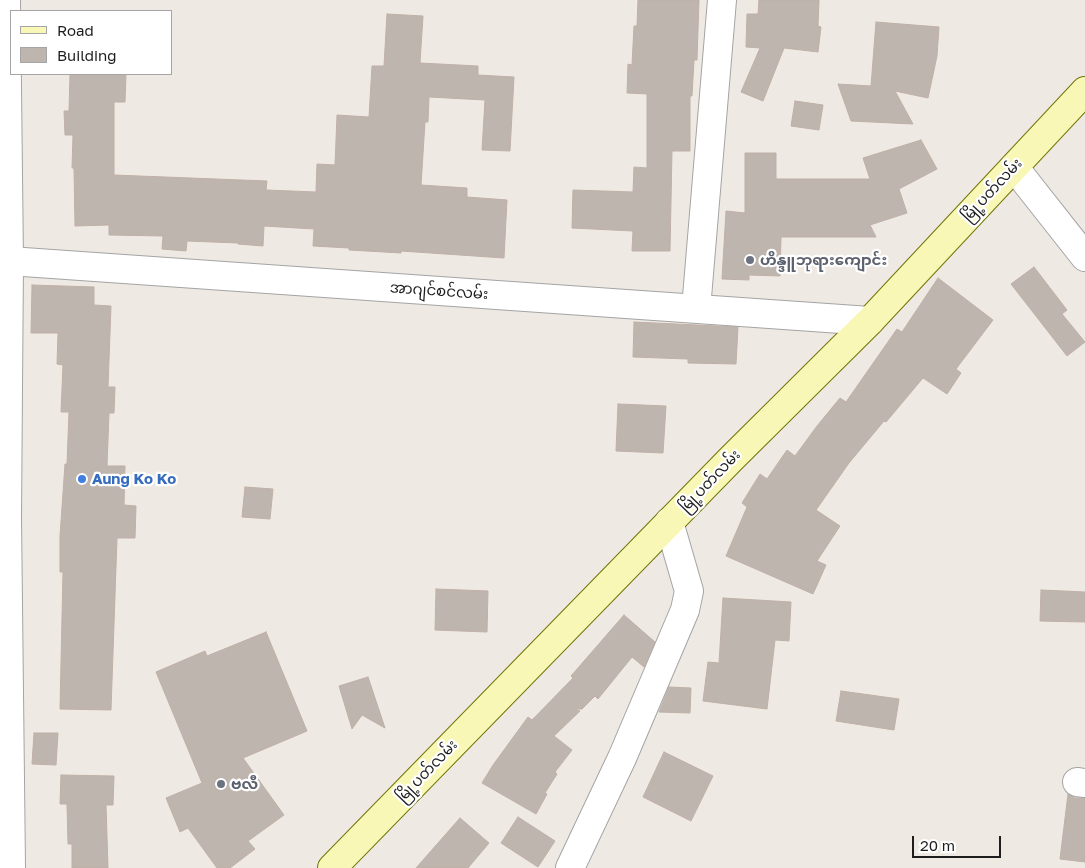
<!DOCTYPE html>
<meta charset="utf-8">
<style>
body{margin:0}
#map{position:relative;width:1085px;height:868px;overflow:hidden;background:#eeeae3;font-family:"Golos Text",sans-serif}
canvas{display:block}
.legend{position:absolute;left:10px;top:10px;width:162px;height:65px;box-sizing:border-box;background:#fff;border:1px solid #a5a5a5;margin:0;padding:6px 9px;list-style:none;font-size:15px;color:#1d1d1d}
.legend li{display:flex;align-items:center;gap:10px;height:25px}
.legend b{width:25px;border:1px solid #a5a5a5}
.scale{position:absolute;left:912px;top:836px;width:89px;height:22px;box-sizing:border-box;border:2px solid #1d1d1d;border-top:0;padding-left:6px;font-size:15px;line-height:18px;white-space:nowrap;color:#1d1d1d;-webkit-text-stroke:4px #fff;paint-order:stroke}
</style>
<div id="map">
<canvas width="1085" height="868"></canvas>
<ul class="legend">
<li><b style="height:6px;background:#f9f7b6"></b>Road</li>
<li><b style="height:14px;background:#bfb5af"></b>Building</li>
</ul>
<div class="scale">20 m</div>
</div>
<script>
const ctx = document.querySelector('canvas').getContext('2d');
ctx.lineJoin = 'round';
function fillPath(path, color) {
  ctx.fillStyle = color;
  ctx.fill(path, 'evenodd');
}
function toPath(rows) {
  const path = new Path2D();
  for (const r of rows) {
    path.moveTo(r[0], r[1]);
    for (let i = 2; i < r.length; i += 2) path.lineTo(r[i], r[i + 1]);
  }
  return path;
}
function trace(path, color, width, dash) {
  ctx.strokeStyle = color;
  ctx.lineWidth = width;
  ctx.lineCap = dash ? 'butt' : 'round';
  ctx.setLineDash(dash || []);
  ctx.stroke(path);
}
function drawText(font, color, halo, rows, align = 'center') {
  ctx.font = font + ' "Golos Text","Noto Sans Myanmar",sans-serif';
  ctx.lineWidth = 4.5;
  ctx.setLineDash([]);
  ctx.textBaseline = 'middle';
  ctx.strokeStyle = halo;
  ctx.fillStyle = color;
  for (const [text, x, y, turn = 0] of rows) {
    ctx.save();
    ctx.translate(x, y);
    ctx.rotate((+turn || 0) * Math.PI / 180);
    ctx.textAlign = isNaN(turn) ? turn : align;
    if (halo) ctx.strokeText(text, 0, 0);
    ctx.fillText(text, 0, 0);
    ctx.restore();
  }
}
const building = toPath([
 [638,0,699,0,697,60,694,60,692,96,690,96,690,151,672,151,670,251,632,251,633,231,572,228,573,190,633,192,634,167,647,168,647,94,627,93,628,64,632,65,634,26,637,26,638,0],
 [759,0,819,0,818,26,821,27,818,52,784,48,763,101,741,92,760,48,746,47,747,14,758,14,759,0],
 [387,14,423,16,420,63,478,66,478,75,514,77,510,151,482,150,485,100,429,97,428,122,425,122,421,185,467,188,467,197,507,200,504,258,401,251,401,253,349,250,349,248,313,246,314,229,264,226,263,246,238,244,238,243,187,241,186,251,162,249,163,236,109,235,109,225,75,226,74,168,72,168,73,135,65,135,64,111,69,111,70,74,126,74,125,102,114,102,114,175,267,181,266,190,316,192,317,164,335,165,337,115,369,117,372,66,384,66,387,14],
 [876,22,939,27,937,56,928,98,895,91,913,124,851,121,838,84,871,86,876,22],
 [795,101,823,105,819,130,791,126,795,101],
 [921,140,937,169,899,189,907,213,870,225,876,237,781,237,780,276,749,275,749,280,722,279,726,211,745,213,745,153,776,153,776,179,870,179,863,158,921,140],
 [1034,267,1067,310,1062,314,1085,342,1067,356,1011,284,1034,267],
 [938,278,993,320,956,369,961,373,947,394,923,378,886,422,884,421,849,463,816,510,840,526,817,561,826,565,813,594,726,556,747,507,742,503,760,474,767,479,787,450,795,456,817,426,840,398,846,402,897,329,902,332,938,278],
 [32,285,94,287,94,305,111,306,108,387,115,387,114,413,109,413,107,466,125,466,124,505,136,506,135,538,117,538,111,710,60,709,63,572,60,572,60,536,65,464,67,464,69,412,61,412,63,365,57,364,58,333,31,333,32,285],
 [634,322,738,327,736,364,688,363,688,359,633,357,634,322],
 [618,404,666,406,663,453,616,451,618,404],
 [245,487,273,489,270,519,242,517,245,487],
 [436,589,488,591,487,632,435,630,436,589],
 [1041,590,1085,592,1085,622,1040,621,1041,590],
 [723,598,791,602,789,641,775,640,767,709,703,701,708,662,719,663,723,598],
 [624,615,655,642,644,667,632,657,598,699,595,696,582,709,575,709,580,711,554,736,572,750,555,772,557,774,545,793,547,794,536,814,482,783,493,765,528,717,532,720,573,678,571,676,624,615],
 [266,632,307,731,243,758,284,815,248,841,255,849,230,868,217,868,188,828,180,832,166,798,202,783,156,672,205,651,207,656,266,632],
 [368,677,385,728,362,715,352,729,339,686,368,677],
 [669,687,691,688,690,713,659,712,669,687],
 [841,691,899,699,894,730,836,721,841,691],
 [34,733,58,733,56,765,32,764,34,733],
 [664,752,713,776,691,821,643,797,664,752],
 [61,775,114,776,113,805,106,805,108,868,72,868,72,844,68,844,67,804,60,804,61,775],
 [1068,794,1075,798,1085,798,1085,862,1060,859,1068,794],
 [518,817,555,841,538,867,501,843,518,817],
 [460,818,489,843,468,868,416,868,460,818]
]);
fillPath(building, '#bfb5af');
trace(building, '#c0afa6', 1);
const minor = toPath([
 [1014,167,1085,257],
 [9,261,870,321],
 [696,309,722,0],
 [1077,782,1085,783],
 [570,868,622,758,685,610,689,591,669,522]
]);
const tertiary = toPath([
 [6,0,9,261,7,517,11,868]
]);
const secondary = toPath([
 [332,868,731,459,870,321,1085,91]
]);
trace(minor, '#a4a4a4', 30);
trace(tertiary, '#a4a4a4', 30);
trace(secondary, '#717405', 30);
trace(minor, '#fff', 28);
trace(tertiary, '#fff', 28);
trace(secondary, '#f9f7b6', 28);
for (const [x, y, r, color] of [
 [750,260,5,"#6b7280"],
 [82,479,5,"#3f7fe0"],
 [221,784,5,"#6b7280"]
]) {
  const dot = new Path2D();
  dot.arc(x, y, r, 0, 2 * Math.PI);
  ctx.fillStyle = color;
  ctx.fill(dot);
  trace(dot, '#fff', 2);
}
drawText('15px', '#1d1d1d', '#fff', [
 ["မြို့ပတ်လမ်း",992,190,-47],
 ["အာဂျင်စင်လမ်း",439,291,4],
 ["မြို့ပတ်လမ်း",710,481,-46],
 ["မြို့ပတ်လမ်း",427,771,-46]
]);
drawText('bold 15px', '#5b616d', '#fff', [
 ["ဟိန္ဒူဘုရားကျောင်း",760,260],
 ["ဗလီ",231,784]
], 'left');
drawText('bold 15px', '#366cbe', '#fff', [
 ["Aung Ko Ko",92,479]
], 'left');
</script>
